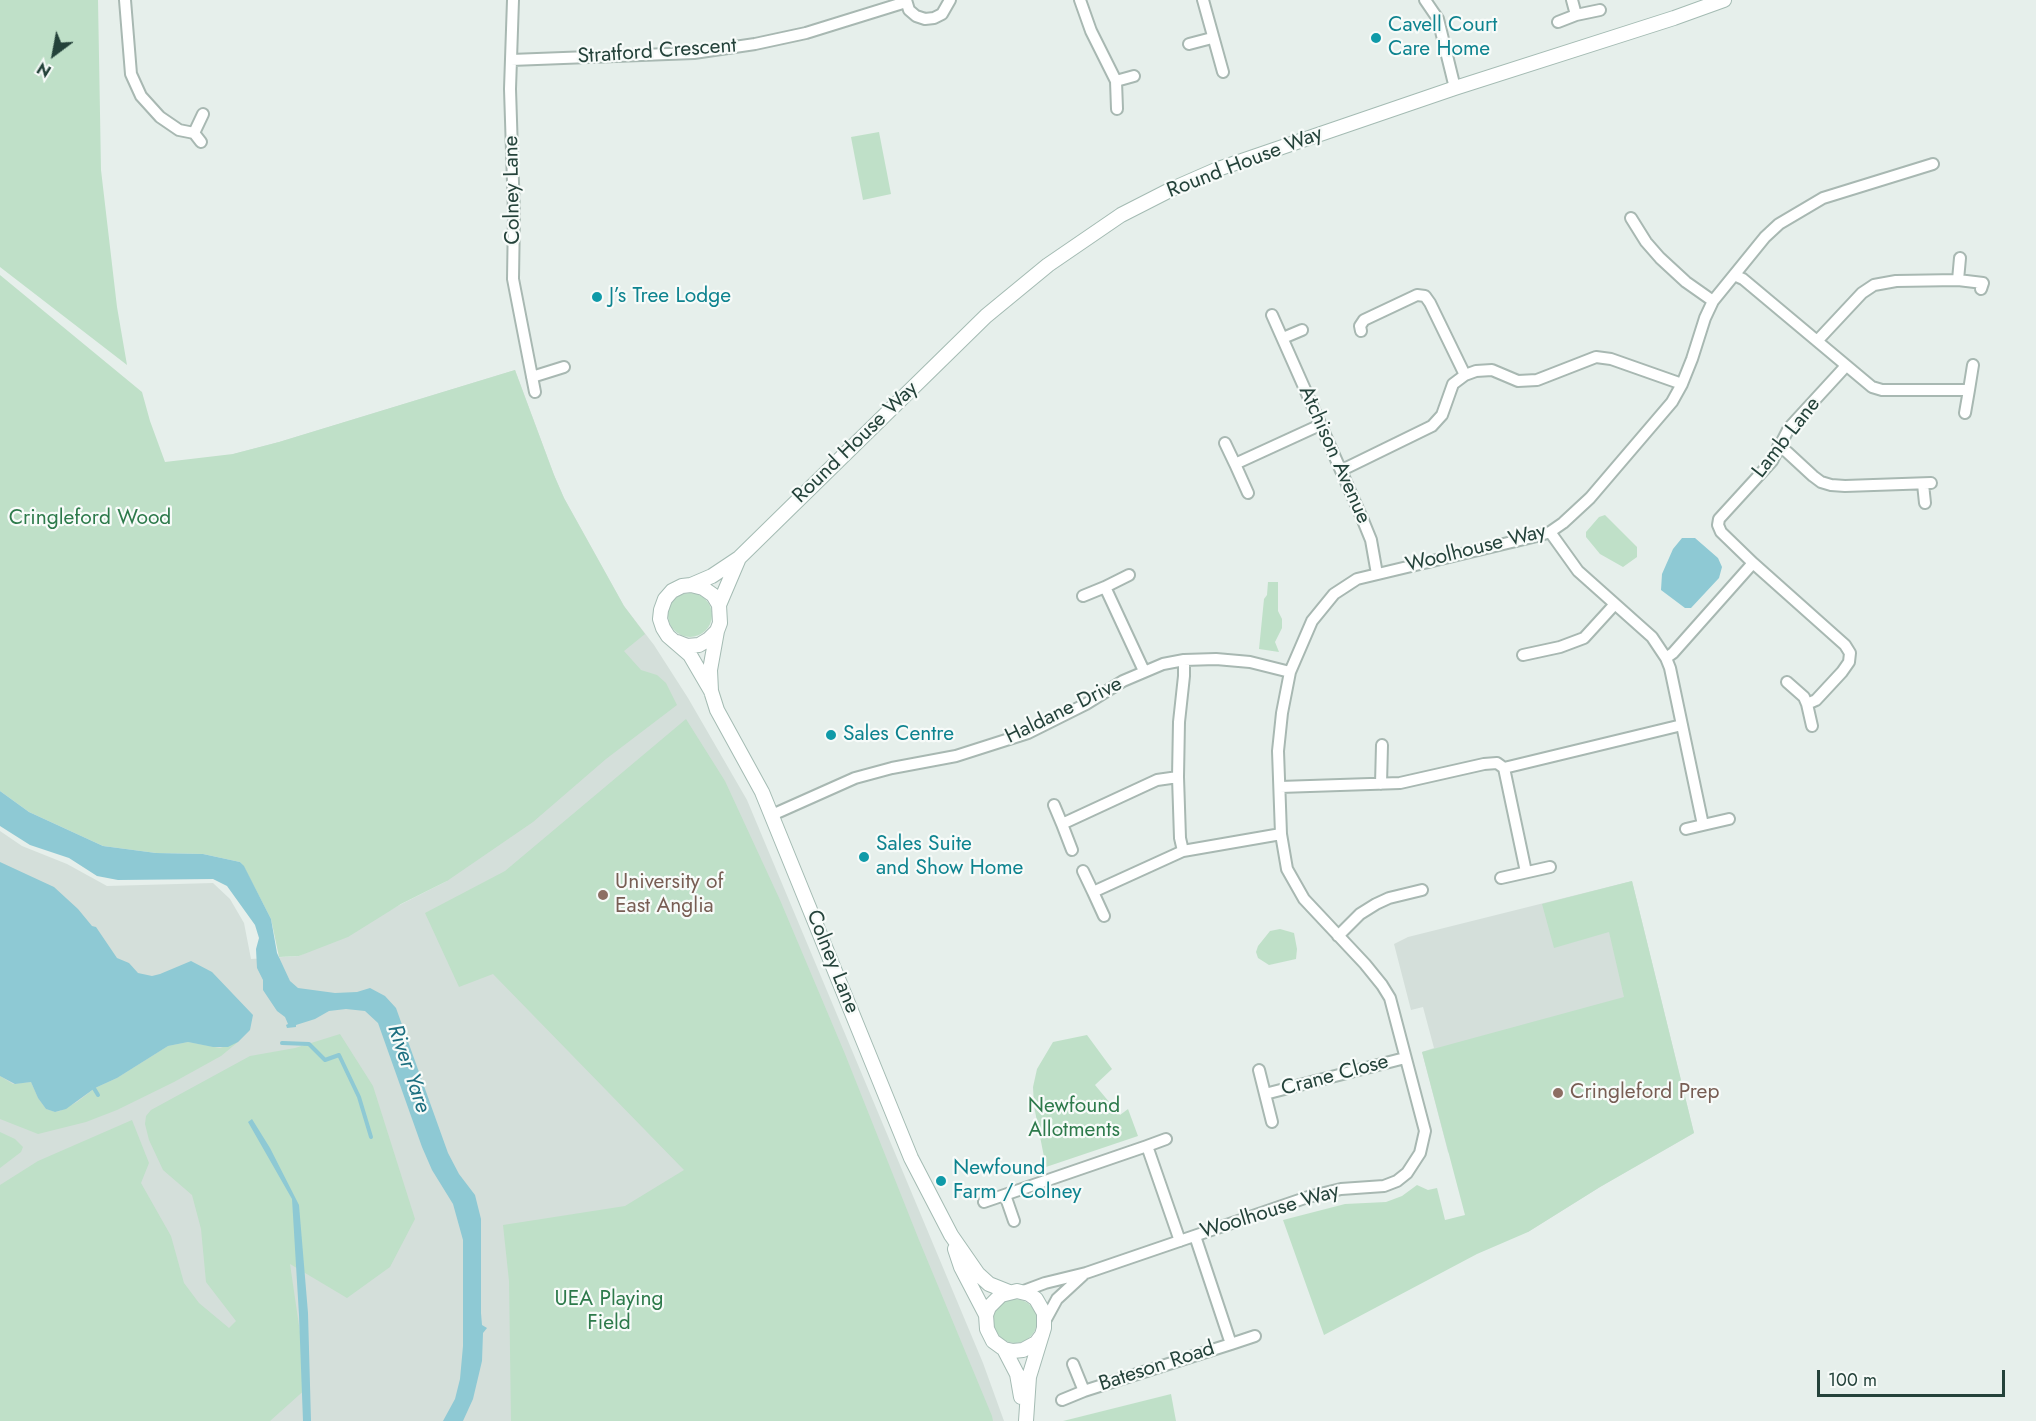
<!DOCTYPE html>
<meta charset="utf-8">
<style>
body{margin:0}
#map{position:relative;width:2036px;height:1421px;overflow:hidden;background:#e6efeb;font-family:Jost,sans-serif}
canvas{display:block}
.north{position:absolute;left:24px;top:24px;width:60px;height:60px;-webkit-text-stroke:4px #f7fbf9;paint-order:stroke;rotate:212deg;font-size:16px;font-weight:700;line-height:24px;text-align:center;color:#24423a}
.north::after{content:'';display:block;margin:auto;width:21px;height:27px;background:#24423a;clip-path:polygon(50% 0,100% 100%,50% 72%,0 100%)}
.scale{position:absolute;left:1817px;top:1370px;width:188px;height:27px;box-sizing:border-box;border:3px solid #24423a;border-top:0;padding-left:8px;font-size:18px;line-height:21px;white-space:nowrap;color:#24423a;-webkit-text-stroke:4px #f7fbf9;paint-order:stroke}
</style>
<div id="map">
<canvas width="2036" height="1421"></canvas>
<div class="north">N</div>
<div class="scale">100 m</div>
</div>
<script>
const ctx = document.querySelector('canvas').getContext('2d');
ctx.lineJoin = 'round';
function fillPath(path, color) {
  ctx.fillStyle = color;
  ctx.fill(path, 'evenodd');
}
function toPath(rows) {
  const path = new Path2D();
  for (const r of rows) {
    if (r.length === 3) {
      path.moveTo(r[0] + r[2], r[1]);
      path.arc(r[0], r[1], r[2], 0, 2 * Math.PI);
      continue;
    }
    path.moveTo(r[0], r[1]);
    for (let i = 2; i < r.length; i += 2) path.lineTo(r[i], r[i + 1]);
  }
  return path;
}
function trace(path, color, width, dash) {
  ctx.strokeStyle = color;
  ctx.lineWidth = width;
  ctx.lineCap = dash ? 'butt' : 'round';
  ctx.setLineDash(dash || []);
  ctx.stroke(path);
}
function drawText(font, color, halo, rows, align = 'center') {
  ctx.font = font + ' Jost,sans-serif';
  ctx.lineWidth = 4.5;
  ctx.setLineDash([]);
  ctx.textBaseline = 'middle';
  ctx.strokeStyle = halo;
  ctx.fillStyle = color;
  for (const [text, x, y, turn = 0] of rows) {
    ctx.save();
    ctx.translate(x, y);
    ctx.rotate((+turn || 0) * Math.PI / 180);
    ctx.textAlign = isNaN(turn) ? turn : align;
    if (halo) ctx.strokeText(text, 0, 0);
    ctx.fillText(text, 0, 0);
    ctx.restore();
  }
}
fillPath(toPath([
 [515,370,554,475,564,498,624,606,654,645,688,698,747,800,983,1363,1004,1421,0,1421,0,831,22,846,67,864,107,886,213,883,230,899,244,923,251,959,299,956,447,881,233,454,279,442],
 [1632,881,1694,1133,1600,1187,1528,1232,1448,1152,1422,1052,1434,1048,1423,1007,1411,1010,1394,944,1408,937]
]), '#d4dfda');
fillPath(toPath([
 [0,0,98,0,101,170,117,307,127,365,0,267],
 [879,132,891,194,863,200,851,137],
 [0,275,142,392,150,421,165,462,233,454,279,442,515,370,554,475,564,498,624,606,645,634,624,651,641,670,657,675,666,683,677,705,606,759,533,822,447,881,401,904,348,937,299,956,279,957,271,919,244,867,240,862,203,854,156,853,103,846,29,812,0,791],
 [1605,515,1637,547,1637,557,1623,567,1600,554,1586,537,1586,532,1599,517],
 [1268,582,1278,582,1278,611,1282,619,1282,628,1275,642,1279,652,1259,649,1264,599,1267,595],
 [690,615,22],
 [686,719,725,781,780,900,845,1054,919,1240,992,1416,993,1421,511,1421,509,1281,503,1225,625,1206,684,1170,493,974,459,987,425,913,505,871],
 [1632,881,1694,1133,1600,1187,1528,1232,1477,1254,1324,1335,1283,1220,1345,1204,1386,1202,1402,1196,1417,1185,1428,1190,1437,1188,1445,1220,1465,1215,1422,1052,1624,997,1609,932,1554,948,1542,904],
 [1280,929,1294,933,1297,949,1296,959,1269,965,1258,958,1256,952,1258,946,1270,931],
 [340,1034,373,1086,415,1219,390,1267,347,1298,290,1264,308,1387,270,1421,0,1421,0,1185,38,1161,132,1120,149,1163,141,1183,171,1236,184,1283,199,1303,229,1328,236,1321,206,1282,201,1229,192,1195,163,1170,149,1140,145,1124,146,1116,151,1110,250,1056,295,1048],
 [1087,1035,1112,1069,1095,1085,1120,1115,1128,1109,1138,1136,1046,1167,1034,1106,1033,1087,1037,1069,1053,1042],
 [188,1042,220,1048,238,1042,221,1056,174,1082,117,1110,86,1122,38,1134,0,1119,0,1076,13,1084,31,1082,38,1098,46,1109,55,1112,60,1111,77,1102,95,1088,117,1078,168,1046],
 [0,1132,15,1139,23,1147,21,1152,0,1168],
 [1015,1321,22],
 [1171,1394,1176,1421,1063,1421]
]), '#bfe0c8');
fillPath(toPath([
 [1682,538,1695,538,1718,558,1722,567,1719,578,1691,608,1685,608,1661,590,1662,574,1673,549],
 [0,791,29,812,103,846,156,853,203,854,240,862,244,866,271,919,277,953,290,981,298,988,335,993,357,992,370,988,385,996,396,1008,448,1153,459,1174,475,1195,481,1219,481,1313,482,1325,487,1328,483,1333,482,1361,473,1399,463,1421,443,1421,455,1399,460,1379,463,1346,463,1240,453,1204,432,1170,422,1147,378,1023,365,1011,346,1009,329,1011,315,1019,296,1025,296,1027,287,1028,286,1025,288,1024,285,1017,277,1011,263,990,263,980,257,968,256,949,259,938,255,925,227,886,213,879,118,880,97,876,69,858,30,845,0,826],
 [0,862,54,887,78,909,92,926,96,927,117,958,129,963,138,973,152,976,160,974,191,961,212,972,253,1015,250,1030,238,1042,228,1047,213,1047,188,1042,168,1046,117,1078,95,1088,66,1109,55,1112,46,1109,38,1098,31,1082,15,1084,0,1076],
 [252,1119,270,1148,299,1205,308,1313,311,1421,303,1421,299,1315,292,1199,248,1122]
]), '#8ec9d4');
trace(toPath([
 [282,1043,309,1044,325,1060,339,1055,359,1097,371,1137],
 [92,1085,98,1095]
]), '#8ec9d4', 4);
const street = toPath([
 [125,0,131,74,141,96,160,117,179,130,194,133,201,142],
 [513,0,510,89,514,214,513,279,535,392],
 [906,0,909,10,916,16,925,19,934,18,942,14,950,0],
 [1080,0,1091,31,1116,81,1117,109],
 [1203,0,1223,72],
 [1425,0,1438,19,1455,88],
 [1576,15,1600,10],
 [1558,22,1576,15,1572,0],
 [1189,44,1212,38],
 [511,60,694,53,755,44,806,33,906,2],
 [1116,81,1134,76],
 [194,133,203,114],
 [1631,218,1646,242,1660,258,1686,282,1713,301],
 [1734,275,1743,279,1872,387,1882,390,1969,390,1965,413],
 [1958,280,1960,258],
 [1272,315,1362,518,1371,540,1377,574],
 [1361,331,1360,326,1364,320,1417,295,1425,296,1430,303,1465,375],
 [1283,338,1302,330],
 [1818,340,1862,293,1874,285,1896,281,1958,280,1983,283,1981,289],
 [532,377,564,367],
 [1969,390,1973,365],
 [1225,443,1235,464],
 [1778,447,1787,452,1813,476,1821,482,1831,485,1845,486,1931,483],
 [1342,470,1432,426,1442,415,1453,384,1465,375,1476,371,1492,370,1518,381,1537,380,1596,357,1611,359,1682,384],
 [1923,484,1925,503],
 [1248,493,1235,464,1320,425],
 [1550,532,1578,571,1652,637,1666,658,1670,668,1703,825,1729,819],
 [1753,563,1721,532,1718,525,1719,519,1772,461,1789,428,1845,367],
 [1105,587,1129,575],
 [1083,596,1105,587,1144,671],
 [1523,655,1560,647,1584,638,1615,604],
 [1666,658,1673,653,1753,563,1845,645,1850,653,1849,662,1842,672,1816,700,1807,704,1812,726],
 [1184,660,1184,676,1179,722,1178,777,1180,838,1183,851,1281,834],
 [1787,682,1804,697,1807,704],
 [1504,768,1526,872],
 [1381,784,1382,745],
 [1280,787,1400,783,1484,764,1497,763,1504,768,1682,725],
 [1054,805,1062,824,1157,780,1178,777],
 [772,815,855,778,892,768,956,756,1028,733,1086,704,1123,681,1163,664,1184,660,1216,659,1250,662,1290,672],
 [1062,824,1072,850],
 [1686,829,1703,825],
 [1083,871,1093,892,1183,851],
 [1501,878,1550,867],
 [1093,892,1104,916],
 [1338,936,1360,914,1376,904,1389,898,1422,890],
 [1259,1070,1265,1094],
 [1272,1122,1265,1094,1405,1058],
 [1166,1139,1147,1146,1180,1241],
 [1005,1195,1014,1221],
 [984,1202,1147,1146],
 [1021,1292,1045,1283,1086,1273,1308,1197,1341,1189,1384,1186,1397,1181,1407,1173,1420,1153,1425,1131,1390,998,1382,985,1365,964,1304,899,1287,869,1281,834,1278,751,1282,713,1290,672,1312,621,1334,594,1357,579,1537,536,1550,532,1563,523,1590,498,1672,402,1682,384,1692,359,1705,318,1713,301,1765,237,1779,224,1823,198,1933,164],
 [1045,1321,1057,1299,1083,1275],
 [1231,1344,1255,1336],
 [1073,1364,1084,1391],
 [1062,1400,1084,1391,1231,1344,1195,1236]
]);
const secondary = toPath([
 [691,585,712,576,739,558,986,316,1048,265,1121,215,1170,190,1218,169,1455,88,1674,18,1724,0],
 [719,605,739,558],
 [677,642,687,646,699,645,709,639,717,631],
 [711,691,710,670,717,631,720,623,719,605,713,595,703,588,691,585,682,586,672,591,665,599,661,610,660,619,663,628,668,636,690,655,711,691,717,710,762,792,911,1158,951,1235,978,1274,989,1284,1009,1292],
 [955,1249,961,1267,986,1315],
 [1004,1349,1017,1374,1021,1397],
 [1026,1421,1029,1377,1044,1328,1044,1313,1036,1299,1029,1294,1017,1291,1001,1295,989,1307,986,1315,987,1329,993,1341,1004,1349,1013,1351,1023,1350,1036,1343,1042,1335]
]);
trace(street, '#a8b8b2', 14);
trace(secondary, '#a4bbb3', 16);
trace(street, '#fff', 10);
trace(secondary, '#fff', 14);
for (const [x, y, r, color] of [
 [1376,38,6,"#0f9aa8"],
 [597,297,6,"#0f9aa8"],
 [831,735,6,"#0f9aa8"],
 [864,857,6,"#0f9aa8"],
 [603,895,6,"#8d6e63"],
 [1558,1093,6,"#8d6e63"],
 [941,1181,6,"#0f9aa8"]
]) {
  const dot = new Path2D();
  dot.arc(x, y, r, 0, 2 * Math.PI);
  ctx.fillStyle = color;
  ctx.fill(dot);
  trace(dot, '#f7fbf9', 2);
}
drawText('21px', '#0d838f', '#f7fbf9', [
 ["Cavell Court",1388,26],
 ["Care Home",1388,50],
 ["J’s Tree Lodge",609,297],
 ["Sales Centre",843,735],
 ["Sales Suite",876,845],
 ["and Show Home",876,869],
 ["Newfound",953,1169],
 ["Farm / Colney",953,1193]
], 'left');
drawText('21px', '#24423a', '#f7fbf9', [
 ["Stratford Crescent",657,52,-4],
 ["Round House Way",1245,163,-21],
 ["Colney Lane",513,190,-91],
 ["Lamb Lane",1787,438,-52],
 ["Round House Way",856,443,-44],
 ["Atchison Avenue",1334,455,66],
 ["Woolhouse Way",1476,549,-14],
 ["Haldane Drive",1064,711,-26],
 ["Colney Lane",832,962,68],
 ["Crane Close",1335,1076,-15],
 ["Woolhouse Way",1270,1212,-17],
 ["Bateson Road",1157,1367,-18]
]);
drawText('21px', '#2d7a4b', '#f7fbf9', [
 ["Cringleford Wood",90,519],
 ["Newfound",1074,1107],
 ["Allotments",1074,1131],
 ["UEA Playing",609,1300],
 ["Field",609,1324]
]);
drawText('21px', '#785e54', '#f7fbf9', [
 ["University of",615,883],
 ["East Anglia",615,907],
 ["Cringleford Prep",1570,1093]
], 'left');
drawText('italic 22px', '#1c6f80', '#f7fbf9', [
 ["River Yare",408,1069,71]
]);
</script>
